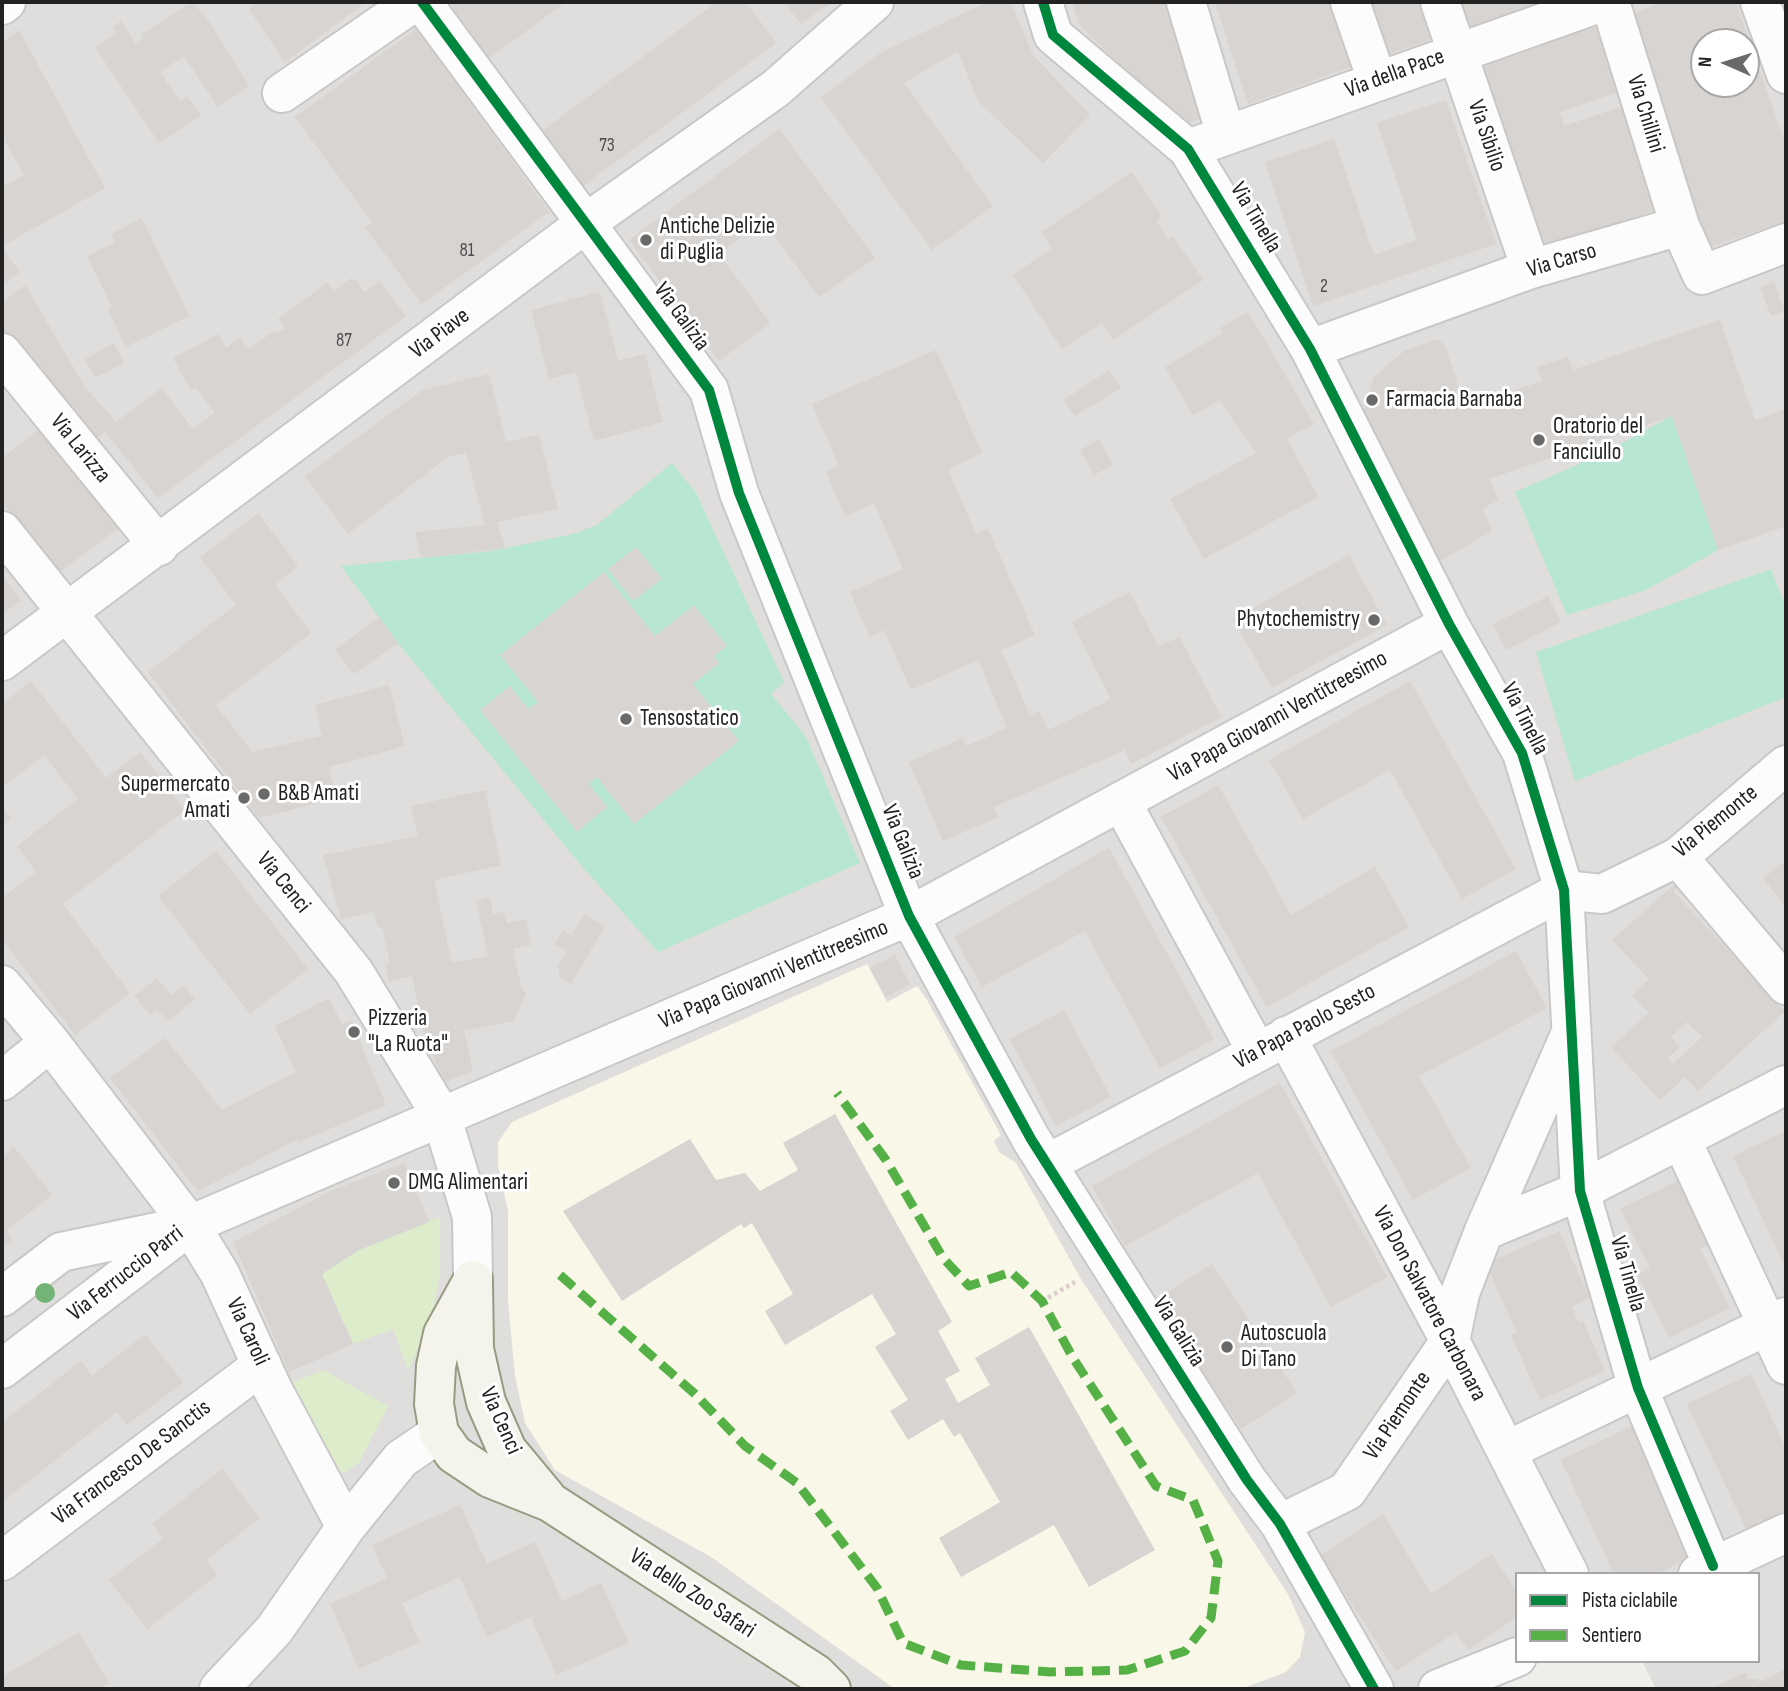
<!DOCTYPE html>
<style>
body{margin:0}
#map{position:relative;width:1788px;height:1691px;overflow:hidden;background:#f0eeeb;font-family:"Sofia Sans Condensed",sans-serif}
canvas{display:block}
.frame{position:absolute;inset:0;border:4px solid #222;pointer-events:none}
.legend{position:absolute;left:1515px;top:1572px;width:245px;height:91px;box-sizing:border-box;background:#fff;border:2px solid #a7a7a7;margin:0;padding:9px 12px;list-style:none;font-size:21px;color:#222}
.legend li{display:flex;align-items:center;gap:14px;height:35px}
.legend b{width:35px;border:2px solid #a7a7a7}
.north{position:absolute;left:1690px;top:28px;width:70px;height:70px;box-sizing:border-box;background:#fff;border:2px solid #a7a7a7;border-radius:50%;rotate:273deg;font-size:19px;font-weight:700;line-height:28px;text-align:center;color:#222}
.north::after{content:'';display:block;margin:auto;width:24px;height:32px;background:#6a6968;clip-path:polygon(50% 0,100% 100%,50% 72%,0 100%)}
</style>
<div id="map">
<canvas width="1788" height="1691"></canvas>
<div class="frame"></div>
<ul class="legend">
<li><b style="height:9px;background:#00873e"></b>Pista ciclabile</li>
<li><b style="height:9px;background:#55b145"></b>Sentiero</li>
</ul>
<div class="north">N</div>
</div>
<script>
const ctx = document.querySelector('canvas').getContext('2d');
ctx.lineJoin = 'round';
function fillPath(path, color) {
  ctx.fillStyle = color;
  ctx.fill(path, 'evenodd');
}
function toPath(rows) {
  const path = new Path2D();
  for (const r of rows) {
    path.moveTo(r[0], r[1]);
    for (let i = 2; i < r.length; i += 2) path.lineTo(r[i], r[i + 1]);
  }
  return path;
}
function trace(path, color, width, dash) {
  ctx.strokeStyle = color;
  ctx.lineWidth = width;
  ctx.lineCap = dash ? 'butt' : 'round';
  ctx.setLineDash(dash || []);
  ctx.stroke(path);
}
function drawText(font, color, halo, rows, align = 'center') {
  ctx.font = font + ' "Sofia Sans Condensed",sans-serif';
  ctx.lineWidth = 6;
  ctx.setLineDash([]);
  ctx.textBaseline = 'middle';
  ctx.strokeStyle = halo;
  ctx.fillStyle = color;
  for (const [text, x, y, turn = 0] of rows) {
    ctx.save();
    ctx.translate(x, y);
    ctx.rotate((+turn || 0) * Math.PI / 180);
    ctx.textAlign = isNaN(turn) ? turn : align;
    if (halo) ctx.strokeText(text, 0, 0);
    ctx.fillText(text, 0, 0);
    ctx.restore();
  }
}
fillPath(toPath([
 [2,2,1786,2,1786,1689,1656,1689,1642,1661,1758,1661,1758,1574,1517,1574,1517,1661,1539,1661,1471,1689,2,1689],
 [1704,42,1746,42,1746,84,1704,84]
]), '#dfdedc');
fillPath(toPath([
 [867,964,887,1002,917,986,927,1000,1001,1135,994,1141,999,1152,1016,1163,1081,1279,1288,1594,1305,1632,1300,1657,1286,1672,1241,1689,895,1689,711,1557,555,1470,525,1423,515,1376,508,1300,508,1211,498,1165,498,1142,512,1122]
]), '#f8f7e8');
fillPath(toPath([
 [440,1217,440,1273,432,1317,408,1370,393,1329,353,1344,322,1274,359,1250],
 [323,1370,388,1406,359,1463,338,1476,327,1466,292,1383]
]), '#ddeccb');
fillPath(toPath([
 [1672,416,1718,550,1646,590,1567,615,1515,492,1602,454],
 [672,463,696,493,784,682,771,694,806,737,860,863,658,952,580,864,398,643,341,566,492,551,573,534,597,525],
 [1771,569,1786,609,1786,697,1575,781,1536,652]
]), '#b7e6d2');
fillPath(toPath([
 [192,2,208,20,249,86,218,107,184,56,160,72,180,101,187,96,201,115,159,143,95,47,117,33,113,27,121,21,136,44,143,38,141,35],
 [258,2,366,2,285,62,249,9],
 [456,2,566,2,489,58,451,5],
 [717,2,746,2,776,43,583,186,542,131],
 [784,2,832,2,801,24],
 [987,2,1011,2,1033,55,1090,115,1043,163,978,101,958,51,904,83,993,206,932,250,821,97,882,52],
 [1072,2,1168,2,1206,117,1182,125,1079,25],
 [1215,2,1330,2,1351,67,1248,104],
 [1359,2,1424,2,1436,38,1377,58],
 [1454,2,1550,2,1464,30],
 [1664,2,1736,2,1786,146,1786,221,1704,249,1627,15],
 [1704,42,1746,42,1746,84,1704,84],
 [1590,26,1601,31,1621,91,1560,112,1564,126,1627,105,1661,208,1542,248,1480,63],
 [416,29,549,212,422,304,365,227,372,222,295,117],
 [19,30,105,188,2,246,2,187,24,175,2,136,2,43],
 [1446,100,1496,244,1313,306,1265,162,1334,139,1374,255,1417,240,1377,123],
 [779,129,875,258,819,297,763,221,719,254,770,323,719,361,629,240],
 [1132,172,1162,217,1156,221,1168,239,1173,236,1203,280,1113,340,1102,323,1062,349,1013,275,1052,248,1041,232],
 [142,218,189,316,126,347,108,309,112,307,87,256,115,242,111,234],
 [2,249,20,272,2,285],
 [349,279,355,279,364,292,380,281,406,316,158,498,105,431,91,443,2,334,2,302,25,285,85,387,116,422,162,388,193,429,215,413,196,388,191,390,173,358,219,334,226,348,240,337,249,349,274,331,277,334,285,328,278,319,327,283,334,292],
 [1774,282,1784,311,1771,316,1760,287],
 [600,292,618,361,645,354,663,422,594,441,576,372,549,379,531,310],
 [1248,312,1314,424,1287,438,1318,497,1204,559,1170,499,1256,453,1220,400,1193,415,1165,367,1223,333,1220,328],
 [1720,320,1755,420,1786,409,1786,526,1718,550,1672,416,1489,479,1499,500,1482,509,1492,531,1438,562,1370,440,1364,408,1374,377,1404,351,1438,339,1446,347,1465,408,1542,381,1537,367,1568,357,1573,370],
 [114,343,124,363,95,378,85,359],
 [936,350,982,453,948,469,976,534,988,529,1035,635,1001,650,1030,715,1039,711,1048,730,1111,699,1072,622,1130,592,1158,646,1180,637,1221,717,1131,764,1125,750,994,807,998,817,943,841,909,762,963,738,966,746,1007,728,978,660,911,690,884,630,870,637,850,592,903,569,874,503,845,516,826,472,839,466,812,404],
 [1109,370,1121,388,1075,416,1064,400],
 [489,374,506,442,539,435,558,509,497,522,505,548,421,558,415,532,485,525,466,453,448,457,348,534,305,476,421,391],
 [43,426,123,525,57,574,2,502,2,458],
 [1099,439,1113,465,1094,475,1080,450],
 [258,513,298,566,275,585,311,633,216,705,252,752,322,736,315,705,389,685,405,746,329,767,337,798,259,818,148,672,236,605,200,557],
 [636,547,662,579,633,601,608,569],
 [1349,555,1387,625,1272,688,1233,619],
 [604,572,655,636,694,605,727,646,714,656,719,663,693,684,739,741,634,824,597,777,589,784,607,807,577,832,480,710,510,686,528,709,538,702,500,655],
 [2,576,21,600,2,614],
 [1548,596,1561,622,1506,650,1493,624],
 [379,617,398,643,354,674,335,650],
 [31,681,106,778,140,752,185,810,63,904,130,993,75,1035,2,939,2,898,36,872,17,846,78,799,44,755,2,788,2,704],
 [1410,681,1516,869,1462,899,1390,770,1303,819,1269,760],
 [1218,785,1291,915,1375,867,1409,927,1267,1007,1161,817],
 [485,790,501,865,434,880,452,963,488,956,476,901,489,897,493,914,504,912,507,923,526,919,531,945,513,949,522,990,526,993,514,1021,464,1031,473,1071,445,1082,425,1039,412,976,389,981,385,964,390,963,382,927,378,927,374,912,341,919,323,855,418,836,411,806],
 [2,807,11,819,2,826],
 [1109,848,1214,1039,1160,1068,1085,931,982,987,954,937],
 [216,851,308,969,250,1014,158,896],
 [1786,861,1786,908,1763,878],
 [1684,876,1688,880,1673,891,1785,1011,1698,1091,1685,1077,1660,1100,1611,1047,1649,1013,1632,995,1649,979,1612,940],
 [1687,1022,1702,1037,1673,1064,1668,1058,1680,1047,1671,1037],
 [585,914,605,926,571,984,560,977,558,965,567,951,555,944,563,930,575,937,573,933],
 [1516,951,1547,1008,1419,1076,1471,1168,1413,1200,1331,1051],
 [895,955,910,984,886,997,870,968],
 [157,978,171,995,183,985,195,999,168,1021,157,1009,150,1015,135,996],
 [329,998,342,1024,351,1020,386,1105,299,1142,298,1139,198,1191,110,1078,165,1038,222,1110,296,1072,275,1026],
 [1064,1010,1111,1097,1056,1126,1010,1039],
 [1280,1083,1387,1277,1331,1307,1258,1173,1125,1246,1092,1186],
 [835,1114,952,1322,938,1331,960,1371,945,1379,958,1403,990,1385,975,1358,1029,1327,1155,1550,1089,1587,1054,1525,961,1577,939,1538,1000,1502,960,1433,954,1437,943,1419,908,1440,890,1411,908,1400,875,1347,896,1334,872,1294,785,1345,765,1311,793,1294,752,1223,744,1228,741,1224,622,1301,563,1211,690,1139,716,1180,745,1173,760,1191,798,1170,783,1143],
 [1786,1131,1786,1268,1733,1156],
 [14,1147,52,1195,6,1231,13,1240,2,1248,2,1157],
 [404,1163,429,1222,359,1250,322,1274,353,1344,289,1372,233,1242,331,1191],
 [1679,1180,1711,1243,1700,1249,1730,1308,1669,1338,1638,1275,1650,1268,1620,1209],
 [1559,1231,1590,1298,1569,1308,1572,1308,1579,1323,1583,1321,1605,1371,1540,1400,1511,1335,1517,1333,1486,1264],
 [1212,1264,1297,1393,1241,1429,1156,1300],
 [145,1334,183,1382,127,1425,117,1412,2,1502,2,1422,81,1361,92,1376],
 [1751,1374,1786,1449,1786,1510,1746,1529,1687,1404],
 [1632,1426,1693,1556,1656,1574,1614,1574,1561,1460],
 [222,1469,260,1518,206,1560,217,1575,147,1629,109,1580,163,1539,152,1524],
 [460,1505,487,1564,535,1542,562,1601,601,1583,629,1643,556,1675,531,1617,487,1637,460,1577,402,1603,419,1642,359,1669,330,1604,387,1578,372,1545],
 [1383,1514,1431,1594,1492,1554,1517,1592,1517,1617,1468,1650,1456,1632,1396,1671,1320,1556],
 [79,1632,109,1683,98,1689,2,1689,2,1677],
 [1786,1669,1786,1689,1709,1689,1745,1673,1748,1679,1757,1679,1759,1682]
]), '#d7d4d2');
const street = toPath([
 [422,2,709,390,739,493,909,916,1031,1139,1247,1480,1280,1524,1374,1689],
 [1043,2,1053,35,1188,149,1310,349,1449,624,1522,753,1564,890,1580,1191,1638,1388,1713,1566],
 [1186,2,1226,135],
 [1350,2,1377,80],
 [1440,2,1531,269],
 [1610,2,1680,226],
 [1760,2,1786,74],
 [2,5,6,2],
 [282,93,414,2],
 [1188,149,1602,2],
 [1310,349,1531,269,1680,226,1702,275,1786,243],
 [2,353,159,546],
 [2,531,354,972,441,1115,472,1217,473,1280],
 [2,661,586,223,775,89,874,2],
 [1122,803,1257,1052],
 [1678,857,1786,985],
 [2,985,50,1042,190,1225,220,1274,272,1388,346,1527],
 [1286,1036,1450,1341,1569,1574],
 [2,1081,50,1042],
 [1681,1139,1786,1365],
 [1047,1164,1564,890,1602,894,1678,857,1786,765],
 [1484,1231,1580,1191,1786,1085],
 [2,1297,61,1252,190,1225,909,916,1449,624],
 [2,1369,184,1230],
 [1506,1451,1786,1317],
 [1280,1524,1347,1491,1450,1341,1460,1293,1484,1231,1570,1035],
 [2,1561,262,1365],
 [1698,1574,1786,1533],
 [219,1689,274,1630,346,1527,401,1459,439,1433],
 [1438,1689,1517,1657]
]);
const secondary = toPath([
 [473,1280,443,1334,436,1366,434,1404,439,1433,454,1454,490,1478,550,1502,816,1674,831,1689],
 [473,1284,474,1349,486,1402,507,1450,546,1497]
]);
trace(street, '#c9c8c7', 42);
trace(secondary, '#999a82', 42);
trace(toPath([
 [1042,1301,1075,1282]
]), '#dccecd', 4.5, [3.5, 3.5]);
trace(street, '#fdfcfc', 38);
trace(secondary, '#f4f4ed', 38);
trace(toPath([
 [560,1275,695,1394,745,1446,797,1483,877,1588,903,1643,961,1665,1050,1672,1127,1670,1185,1651,1211,1618,1218,1561,1193,1500,1156,1486,1073,1358,1042,1301,1011,1272,969,1286,943,1258,886,1160,837,1093]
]), '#55b145', 9, [18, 9]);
trace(toPath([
 [422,2,709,390,739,493,909,916,1031,1139,1247,1480,1280,1524,1374,1689],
 [1043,2,1053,35,1188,149,1310,349,1449,624,1522,753,1564,890,1580,1191,1638,1388,1713,1566]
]), '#00873e', 10);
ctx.fillStyle = '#73b476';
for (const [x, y] of [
 [45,1293]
]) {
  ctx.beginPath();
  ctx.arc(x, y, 10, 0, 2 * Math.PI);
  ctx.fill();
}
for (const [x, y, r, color] of [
 [646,240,7,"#6a6968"],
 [1372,400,7,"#6a6968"],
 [1539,440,7,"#6a6968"],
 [1374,620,7,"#6a6968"],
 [626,719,7,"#6a6968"],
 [264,794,7,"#6a6968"],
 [244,798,7,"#6a6968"],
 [354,1032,7,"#6a6968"],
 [394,1183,7,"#6a6968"],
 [1227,1347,7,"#6a6968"]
]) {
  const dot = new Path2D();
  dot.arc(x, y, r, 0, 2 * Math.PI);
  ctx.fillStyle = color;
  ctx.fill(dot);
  trace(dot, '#fff', 2.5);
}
drawText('19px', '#4f4e4e', null, [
 ["73",607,146],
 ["81",467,251],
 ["2",1324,287],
 ["87",344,341]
]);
drawText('23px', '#222', '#fff', [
 ["Via della Pace",1395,74,-20],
 ["Via Chillini",1645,114,73],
 ["Via Sibilio",1486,136,71],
 ["Via Tinella",1255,218,59],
 ["Via Carso",1562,261,-17],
 ["Via Galizia",681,317,54],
 ["Via Piave",440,334,-37],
 ["Via Larizza",80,449,51],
 ["Via Papa Giovanni Ventitreesimo",1278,717,-29],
 ["Via Tinella",1524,719,63],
 ["Via Piemonte",1716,822,-39],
 ["Via Galizia",902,842,68],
 ["Via Cenci",283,883,51],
 ["Via Papa Giovanni Ventitreesimo",774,975,-23],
 ["Via Papa Paolo Sesto",1305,1027,-28],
 ["Via Ferruccio Parri",126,1274,-38],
 ["Via Tinella",1627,1274,74],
 ["Via Don Salvatore Carbonara",1429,1304,62],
 ["Via Caroli",247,1332,65],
 ["Via Galizia",1178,1332,58],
 ["Via Piemonte",1398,1416,-56],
 ["Via Cenci",500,1421,66],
 ["Via Francesco De Sanctis",132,1463,-37],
 ["Via dello Zoo Safari",692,1594,33]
]);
drawText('23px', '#222', '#fff', [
 ["Antiche Delizie",660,227],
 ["di Puglia",660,253],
 ["Farmacia Barnaba",1386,400],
 ["Oratorio del",1553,427],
 ["Fanciullo",1553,453],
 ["Phytochemistry",1360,620,"right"],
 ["Tensostatico",640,719],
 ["Supermercato",230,785,"right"],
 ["Amati",230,811,"right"],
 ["B&B Amati",278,794],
 ["Pizzeria",368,1019],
 ["\"La Ruota\"",368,1045],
 ["DMG Alimentari",408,1183],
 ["Autoscuola",1241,1334],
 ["Di Tano",1241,1360]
], 'left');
</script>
